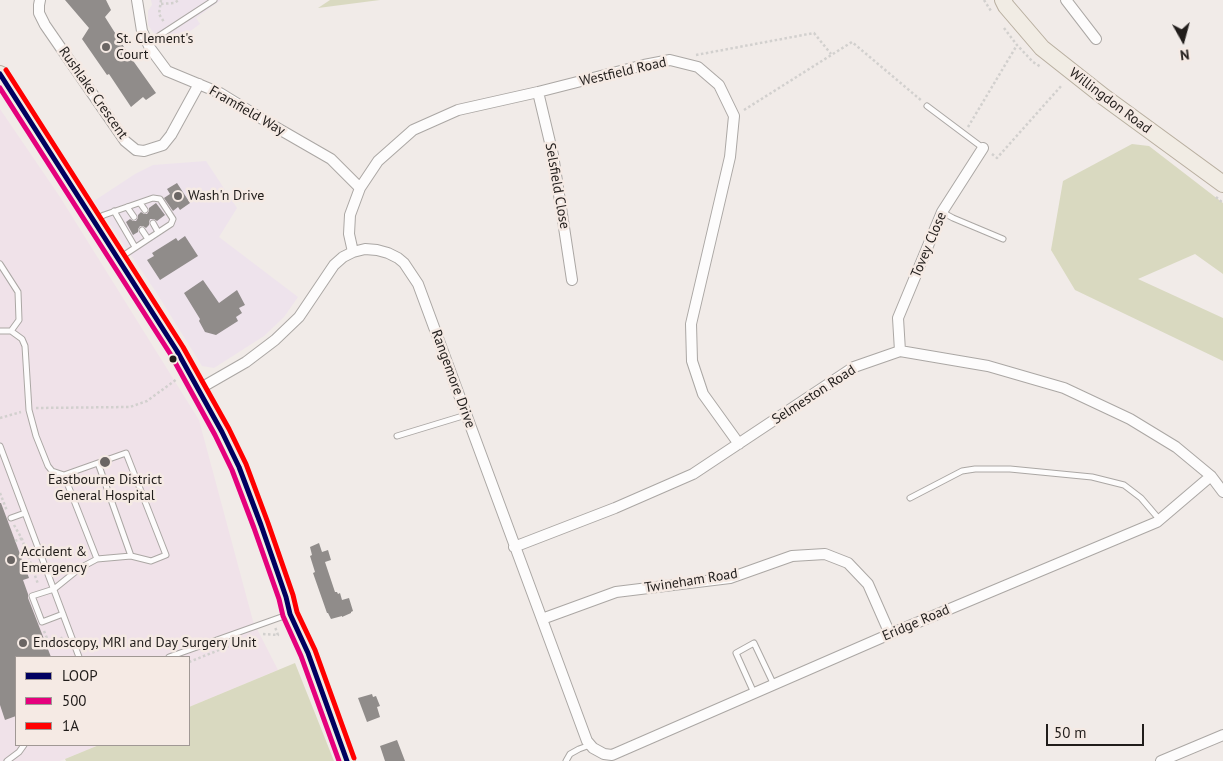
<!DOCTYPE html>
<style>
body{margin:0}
#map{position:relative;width:1223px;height:761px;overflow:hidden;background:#f1ebe8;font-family:"PT Sans",sans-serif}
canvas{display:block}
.legend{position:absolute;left:15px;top:656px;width:175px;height:90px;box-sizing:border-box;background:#f5eae4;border:1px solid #a09894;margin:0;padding:6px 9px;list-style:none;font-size:15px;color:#211d1b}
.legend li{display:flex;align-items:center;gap:10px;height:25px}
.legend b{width:25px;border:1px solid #a09894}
.north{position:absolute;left:1158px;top:15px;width:50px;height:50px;-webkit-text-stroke:4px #f5eae4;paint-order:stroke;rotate:173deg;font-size:14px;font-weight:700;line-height:20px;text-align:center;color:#211d1b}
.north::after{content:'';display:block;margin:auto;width:18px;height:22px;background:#211d1b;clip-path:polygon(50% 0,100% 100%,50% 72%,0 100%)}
.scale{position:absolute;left:1046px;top:724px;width:98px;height:22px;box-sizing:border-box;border:2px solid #211d1b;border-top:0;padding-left:6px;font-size:15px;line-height:18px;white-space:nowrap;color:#211d1b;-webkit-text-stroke:4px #f5eae4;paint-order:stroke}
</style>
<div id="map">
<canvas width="1223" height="761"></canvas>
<ul class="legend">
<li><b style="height:6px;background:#000060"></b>LOOP</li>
<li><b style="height:6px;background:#e5007d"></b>500</li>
<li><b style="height:6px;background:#f00"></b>1A</li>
</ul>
<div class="north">N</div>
<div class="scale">50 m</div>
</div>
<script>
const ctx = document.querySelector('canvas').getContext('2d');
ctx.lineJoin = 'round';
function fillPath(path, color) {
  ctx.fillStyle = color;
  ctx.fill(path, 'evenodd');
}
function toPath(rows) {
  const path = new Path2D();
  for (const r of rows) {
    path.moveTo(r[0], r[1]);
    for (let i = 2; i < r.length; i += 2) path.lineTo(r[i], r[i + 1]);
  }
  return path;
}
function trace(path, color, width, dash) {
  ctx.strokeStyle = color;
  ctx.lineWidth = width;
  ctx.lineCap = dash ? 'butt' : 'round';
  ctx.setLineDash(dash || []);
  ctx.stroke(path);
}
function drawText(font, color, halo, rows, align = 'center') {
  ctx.font = font + ' "PT Sans",sans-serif';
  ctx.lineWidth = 5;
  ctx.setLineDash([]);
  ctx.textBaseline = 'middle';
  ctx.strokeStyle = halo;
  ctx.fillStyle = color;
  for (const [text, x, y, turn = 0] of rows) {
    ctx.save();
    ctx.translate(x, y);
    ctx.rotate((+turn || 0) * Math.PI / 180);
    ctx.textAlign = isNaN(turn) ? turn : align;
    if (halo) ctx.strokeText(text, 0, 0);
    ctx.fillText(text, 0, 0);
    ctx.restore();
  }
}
fillPath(toPath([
 [151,0,221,0,196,18,200,24,174,43,162,45,148,25,148,11,152,5],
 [206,161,237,208,219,237,298,297,284,317,264,336,214,368,202,366,156,292,94,201,135,174,153,165]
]), '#eee3ec');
fillPath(toPath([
 [0,109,60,197,199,420,253,621,278,670,189,707,189,657,16,657,16,745,99,745,60,761,0,761]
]), '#f0e2e9');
fillPath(toPath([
 [330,0,380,0,318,8],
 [1132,144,1149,146,1223,203,1223,274,1195,254,1138,279,1223,318,1223,361,1075,290,1051,250,1063,181],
 [295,663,334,761,66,761,65,759,99,745,189,745,189,707]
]), '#d9d9c0');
fillPath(toPath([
 [65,0,106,0,111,10,105,17,129,55,156,93,146,100,143,97,131,107,109,74,107,75,82,39,89,28],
 [177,183,190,203,180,210,178,207,173,211,164,198,170,194,167,189],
 [156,203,165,215,157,221,154,219,150,219,149,222,149,225,146,228,143,226,140,226,138,229,138,232,133,235,126,222,130,219,133,221,136,221,138,218,138,215,141,212,144,214,147,214,149,211,149,208],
 [185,236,198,256,160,280,147,260,154,256,152,253,176,238,178,241],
 [203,280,219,303,237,290,245,305,239,308,242,313,236,317,238,321,216,335,205,332,199,321,200,319,184,293],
 [0,503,1,503,29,578,23,580,28,594,28,598,51,657,16,657,16,716,5,720,0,705],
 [319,543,322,552,328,550,331,560,325,562,335,592,337,592,338,594,340,593,342,600,349,598,353,611,351,612,351,613,342,617,342,616,331,619,328,613,327,613,313,573,315,572,310,556,312,555,310,547],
 [372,694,373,697,376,696,380,706,377,707,380,717,367,722,358,698],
 [397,740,405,761,385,761,380,746]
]), '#908c8a');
const service = toPath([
 [148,43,214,0],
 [927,106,983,148],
 [140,203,145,210],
 [127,207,134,217],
 [114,211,135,247],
 [942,212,953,218,1003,239],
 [96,219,104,215,153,198,160,199,173,219,171,224,121,257],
 [153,223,158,232],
 [142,230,148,239],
 [0,264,18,292,19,320,11,331],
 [0,331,11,331,22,339,25,346,29,410,36,436,48,466,52,471,64,475,126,453,166,555,151,561,131,556,97,559,80,568,54,589,32,596,42,622,63,614],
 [397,436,466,415],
 [0,446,79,657],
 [98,463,131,556],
 [64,475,97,559],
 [910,498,962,471,975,469,1010,469,1092,477,1124,485,1141,498,1159,519],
 [11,518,25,513],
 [169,657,287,615],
 [754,693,736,653,754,643,774,685],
 [7,761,19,752,24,745],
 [566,761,570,754,579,749,590,745]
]);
const minor = toPath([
 [40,0,39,5,39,13,45,25,125,141,136,150,144,151,163,145,171,135,199,84],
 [137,0,142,31,150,48,167,71,220,93,272,125,331,159,360,188],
 [1066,0,1096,39],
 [538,92,553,155,572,280],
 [353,252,349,234,350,215,360,188,378,161,413,130,458,110,538,92,644,65,670,60,698,67,719,85,734,116,730,157,691,324,692,361,703,394,739,444],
 [900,351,898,318,942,212,983,148],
 [199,389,246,362,275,340,299,317,334,265,343,257,353,252,365,249,377,250,388,253,398,258,404,263,418,284,587,741,593,748,604,754,612,755,890,634,1157,522,1211,476],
 [514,547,615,508,693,474,854,367,900,351,988,366,1064,388,1130,419,1176,447,1211,476,1223,492],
 [542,619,616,592,730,578,792,556,825,554,848,563,868,584,890,634],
 [1161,761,1223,735]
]);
const primary = toPath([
 [1003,0,1006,6,1042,48,1104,97,1223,184],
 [0,74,177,351,222,432,239,467,261,525,286,597,290,614,308,653,347,761]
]);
trace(service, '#aba7a4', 7);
trace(minor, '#aba7a4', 12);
trace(primary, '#b8ae9f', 18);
trace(toPath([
 [161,0,159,14,164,22],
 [984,0,991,11],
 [161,4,174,3,179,0],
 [1004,28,1017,45,1033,62,1041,67],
 [696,55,814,33,831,54],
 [744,110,852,42,922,101],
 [968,127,1017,45],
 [992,154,997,158,1062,85],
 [1216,197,1223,203],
 [36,408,130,407,147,401,177,379],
 [0,418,21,412],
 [0,493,7,511],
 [14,525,22,539,38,584],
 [15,541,23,538],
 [44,631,49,643,64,637],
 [263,634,278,635,275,627],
 [189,662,229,646]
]), '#d2d0ce', 2.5, [2.5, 2.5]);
trace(service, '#fdfcfc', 5);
trace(minor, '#fdfcfc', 10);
trace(primary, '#f1ece4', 16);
trace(toPath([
 [0,74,177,351,222,432,239,467,261,525,286,597,290,614,308,653,347,761]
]), '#000060', 5);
trace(toPath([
 [0,88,171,355,215,435,232,470,254,528,279,599,283,616,301,656,339,761]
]), '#e5007d', 5);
trace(toPath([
 [6,70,183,347,229,429,246,464,268,523,293,595,297,612,315,650,354,758]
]), '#f00', 5);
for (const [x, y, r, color] of [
 [106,47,5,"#6a6563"],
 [178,196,5,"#6a6563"],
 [173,359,4.5,"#211d1b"],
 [105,462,6,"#6a6563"],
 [11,560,5,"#6a6563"],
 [23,643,5,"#6a6563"]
]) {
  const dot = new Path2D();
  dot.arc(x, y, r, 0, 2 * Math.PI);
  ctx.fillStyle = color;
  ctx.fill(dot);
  trace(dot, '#f5eae4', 2);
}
drawText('14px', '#211d1b', '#f5eae4', [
 ["St. Clement's",116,39],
 ["Court",116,55],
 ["Wash'n Drive",188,196],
 ["Eastbourne District",105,480,"center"],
 ["General Hospital",105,496,"center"],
 ["Accident &",21,552],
 ["Emergency",21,568],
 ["Endoscopy, MRI and Day Surgery Unit",33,643]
], 'left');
drawText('14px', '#211d1b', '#f5eae4', [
 ["Westfield Road",623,72,-13],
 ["Rushlake Crescent",93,93,55],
 ["Willingdon Road",1110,101,37],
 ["Framfield Way",247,111,30],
 ["Selsfield Close",557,186,80],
 ["Tovey Close",929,245,-67],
 ["Rangemore Drive",453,379,70],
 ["Selmeston Road",814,395,-33],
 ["Twineham Road",691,581,-9],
 ["Eridge Road",916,623,-23]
]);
</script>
